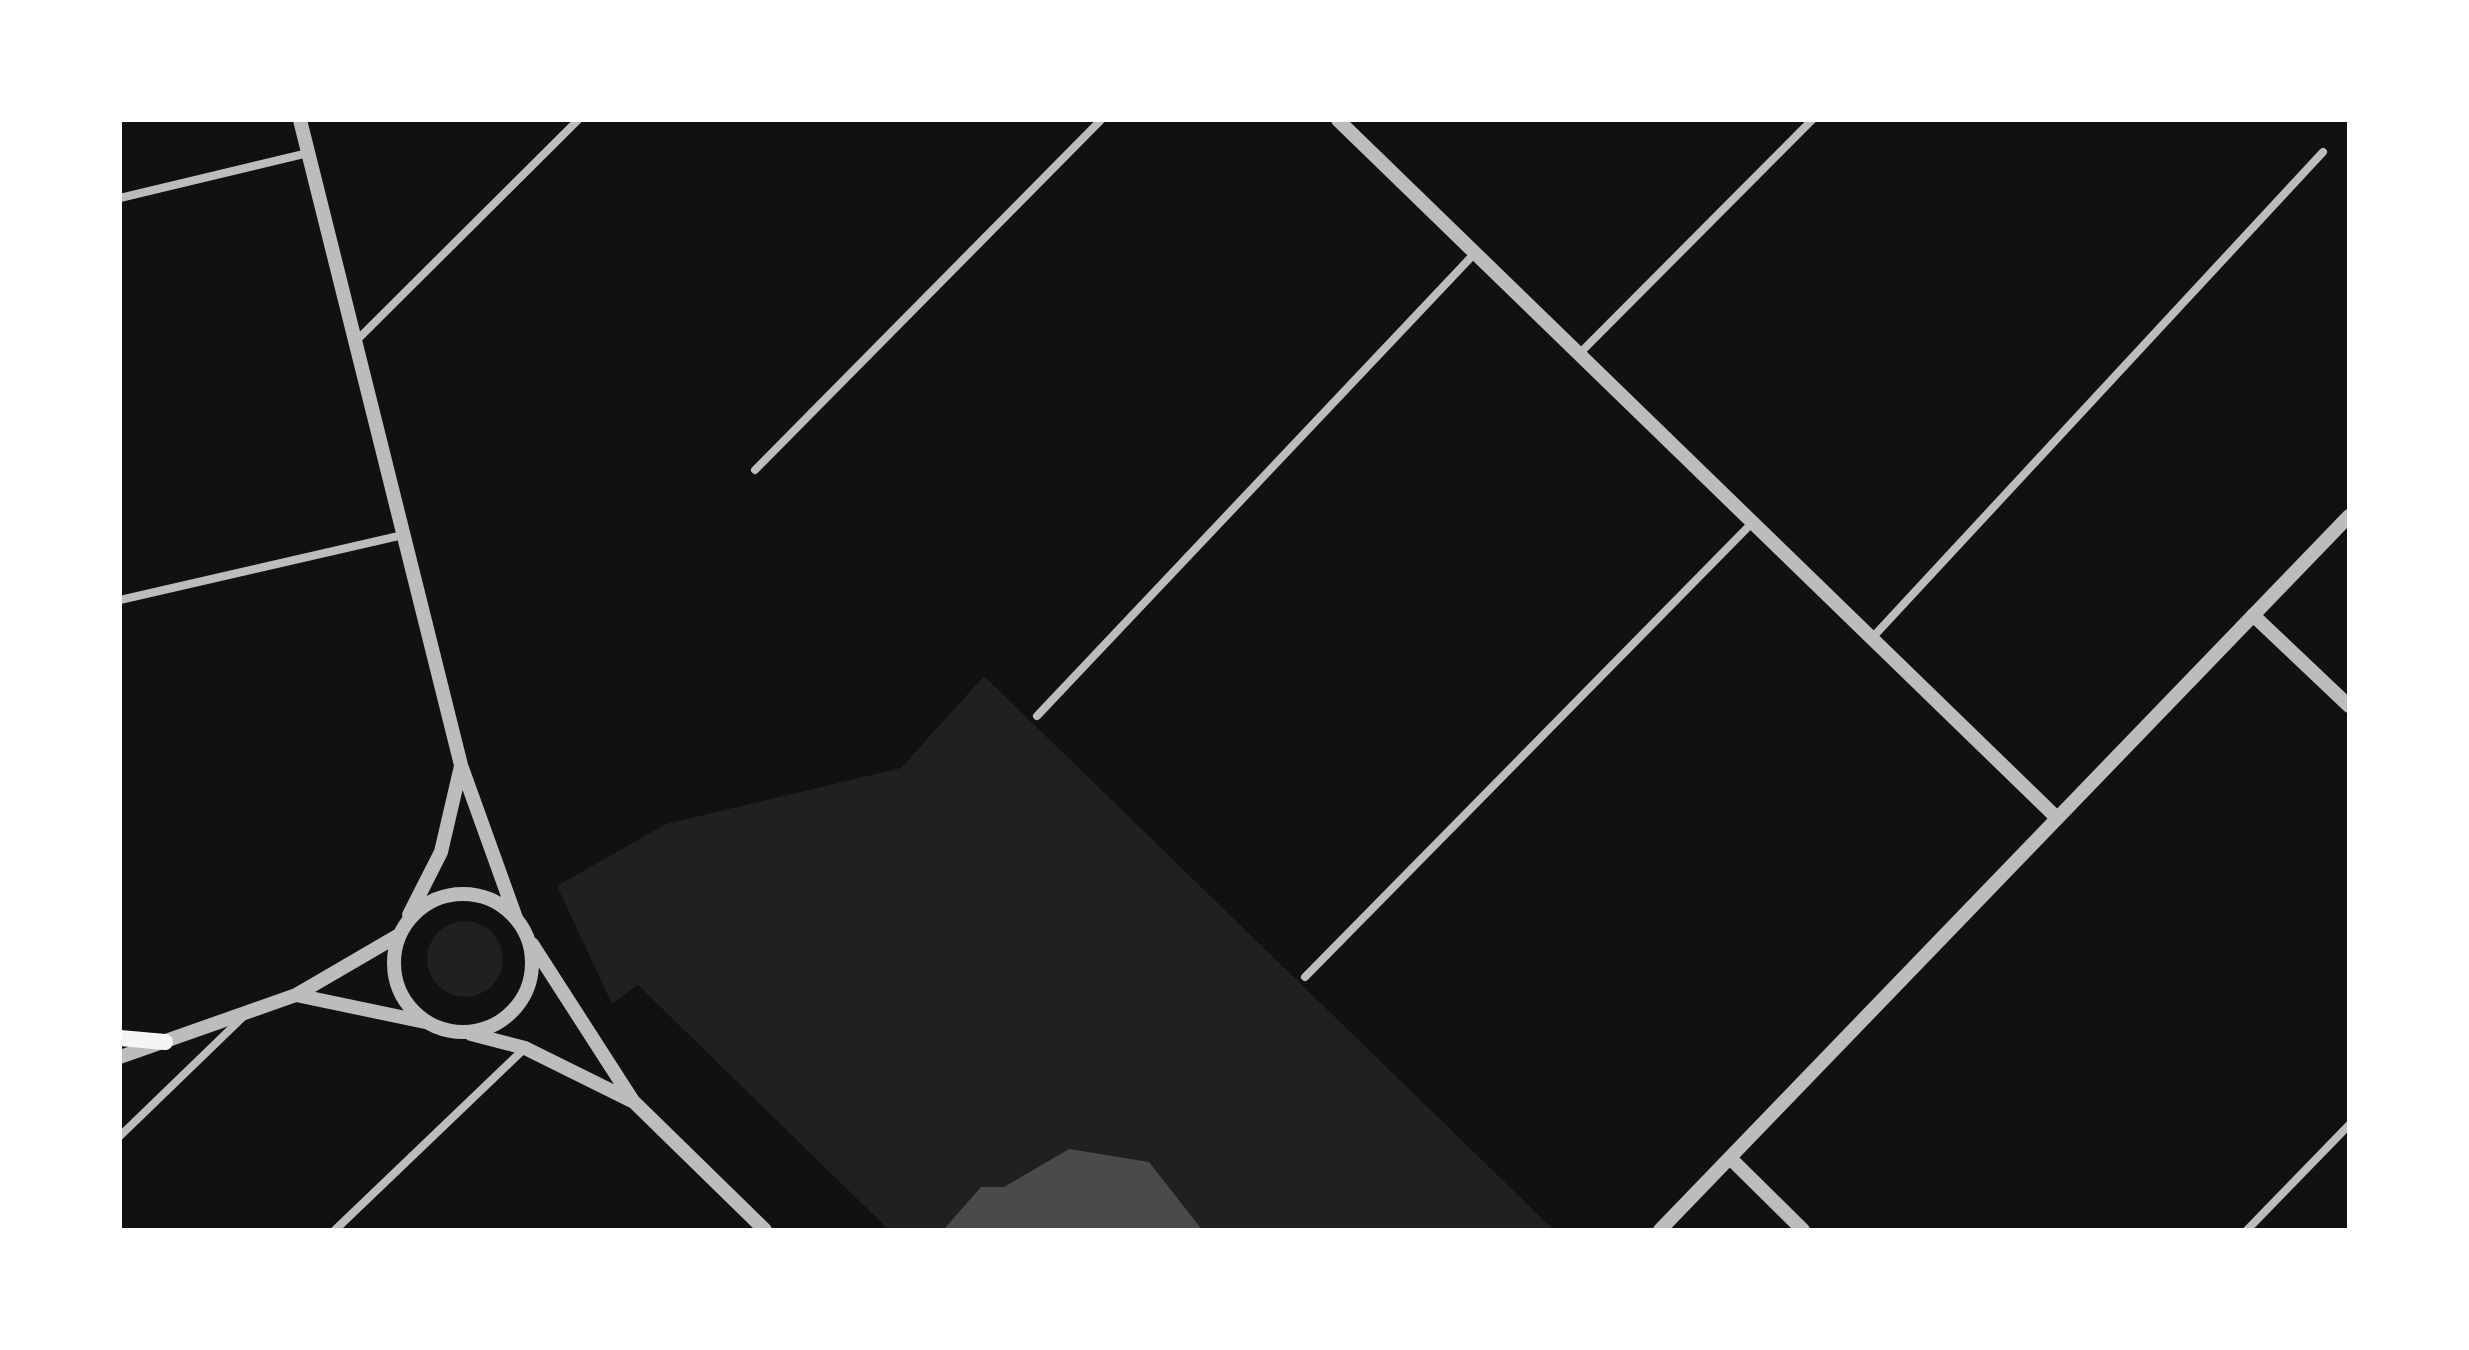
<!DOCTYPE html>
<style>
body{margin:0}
#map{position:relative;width:2469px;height:1350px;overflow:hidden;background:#111;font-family:Arial,sans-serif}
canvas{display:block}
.frame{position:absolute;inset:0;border:122px solid #fff;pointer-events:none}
</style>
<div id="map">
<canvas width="2469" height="1350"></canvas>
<div class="frame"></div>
</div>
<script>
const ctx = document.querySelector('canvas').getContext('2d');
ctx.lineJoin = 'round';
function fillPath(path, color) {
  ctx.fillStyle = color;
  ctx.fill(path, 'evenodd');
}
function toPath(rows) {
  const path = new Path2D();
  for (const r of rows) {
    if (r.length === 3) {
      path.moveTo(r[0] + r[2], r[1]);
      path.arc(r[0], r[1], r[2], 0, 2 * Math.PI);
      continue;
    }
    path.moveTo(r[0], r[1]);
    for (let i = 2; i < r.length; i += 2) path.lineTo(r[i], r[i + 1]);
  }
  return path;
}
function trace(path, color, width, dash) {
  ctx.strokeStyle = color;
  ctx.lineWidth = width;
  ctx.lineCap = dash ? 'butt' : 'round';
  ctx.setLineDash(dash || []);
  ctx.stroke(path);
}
fillPath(toPath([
 [984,676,1554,1230,889,1230,638,985,612,1004,557,886,666,824,901,768],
 [465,959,38]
]), '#202020');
fillPath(toPath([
 [1069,1149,1149,1162,1200,1227,1199,1230,945,1228,981,1187,1004,1187]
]), '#4a4a4a');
trace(toPath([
 [120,198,308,153],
 [355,342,578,120],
 [1579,354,1812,120],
 [755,470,1101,120],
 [120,600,403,535],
 [1872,638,2323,152],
 [1037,716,1475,253],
 [1305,977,1753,522],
 [120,1136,243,1017],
 [335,1230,525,1048],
 [2247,1230,2349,1125]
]), '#bcbcbc', 8);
trace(toPath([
 [300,120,461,765,516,918],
 [1338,120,2057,818],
 [2253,615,2349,706],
 [463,963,69],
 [409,915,441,852,461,766],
 [532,944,633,1101,765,1230],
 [296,995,425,1022],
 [471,1034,525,1048,632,1101],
 [120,1057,296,995,399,935],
 [1730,1158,1803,1230],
 [1660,1230,2349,516]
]), '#bcbcbc', 14);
trace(toPath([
 [120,1038,165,1042]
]), '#f5f5f5', 16);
</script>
